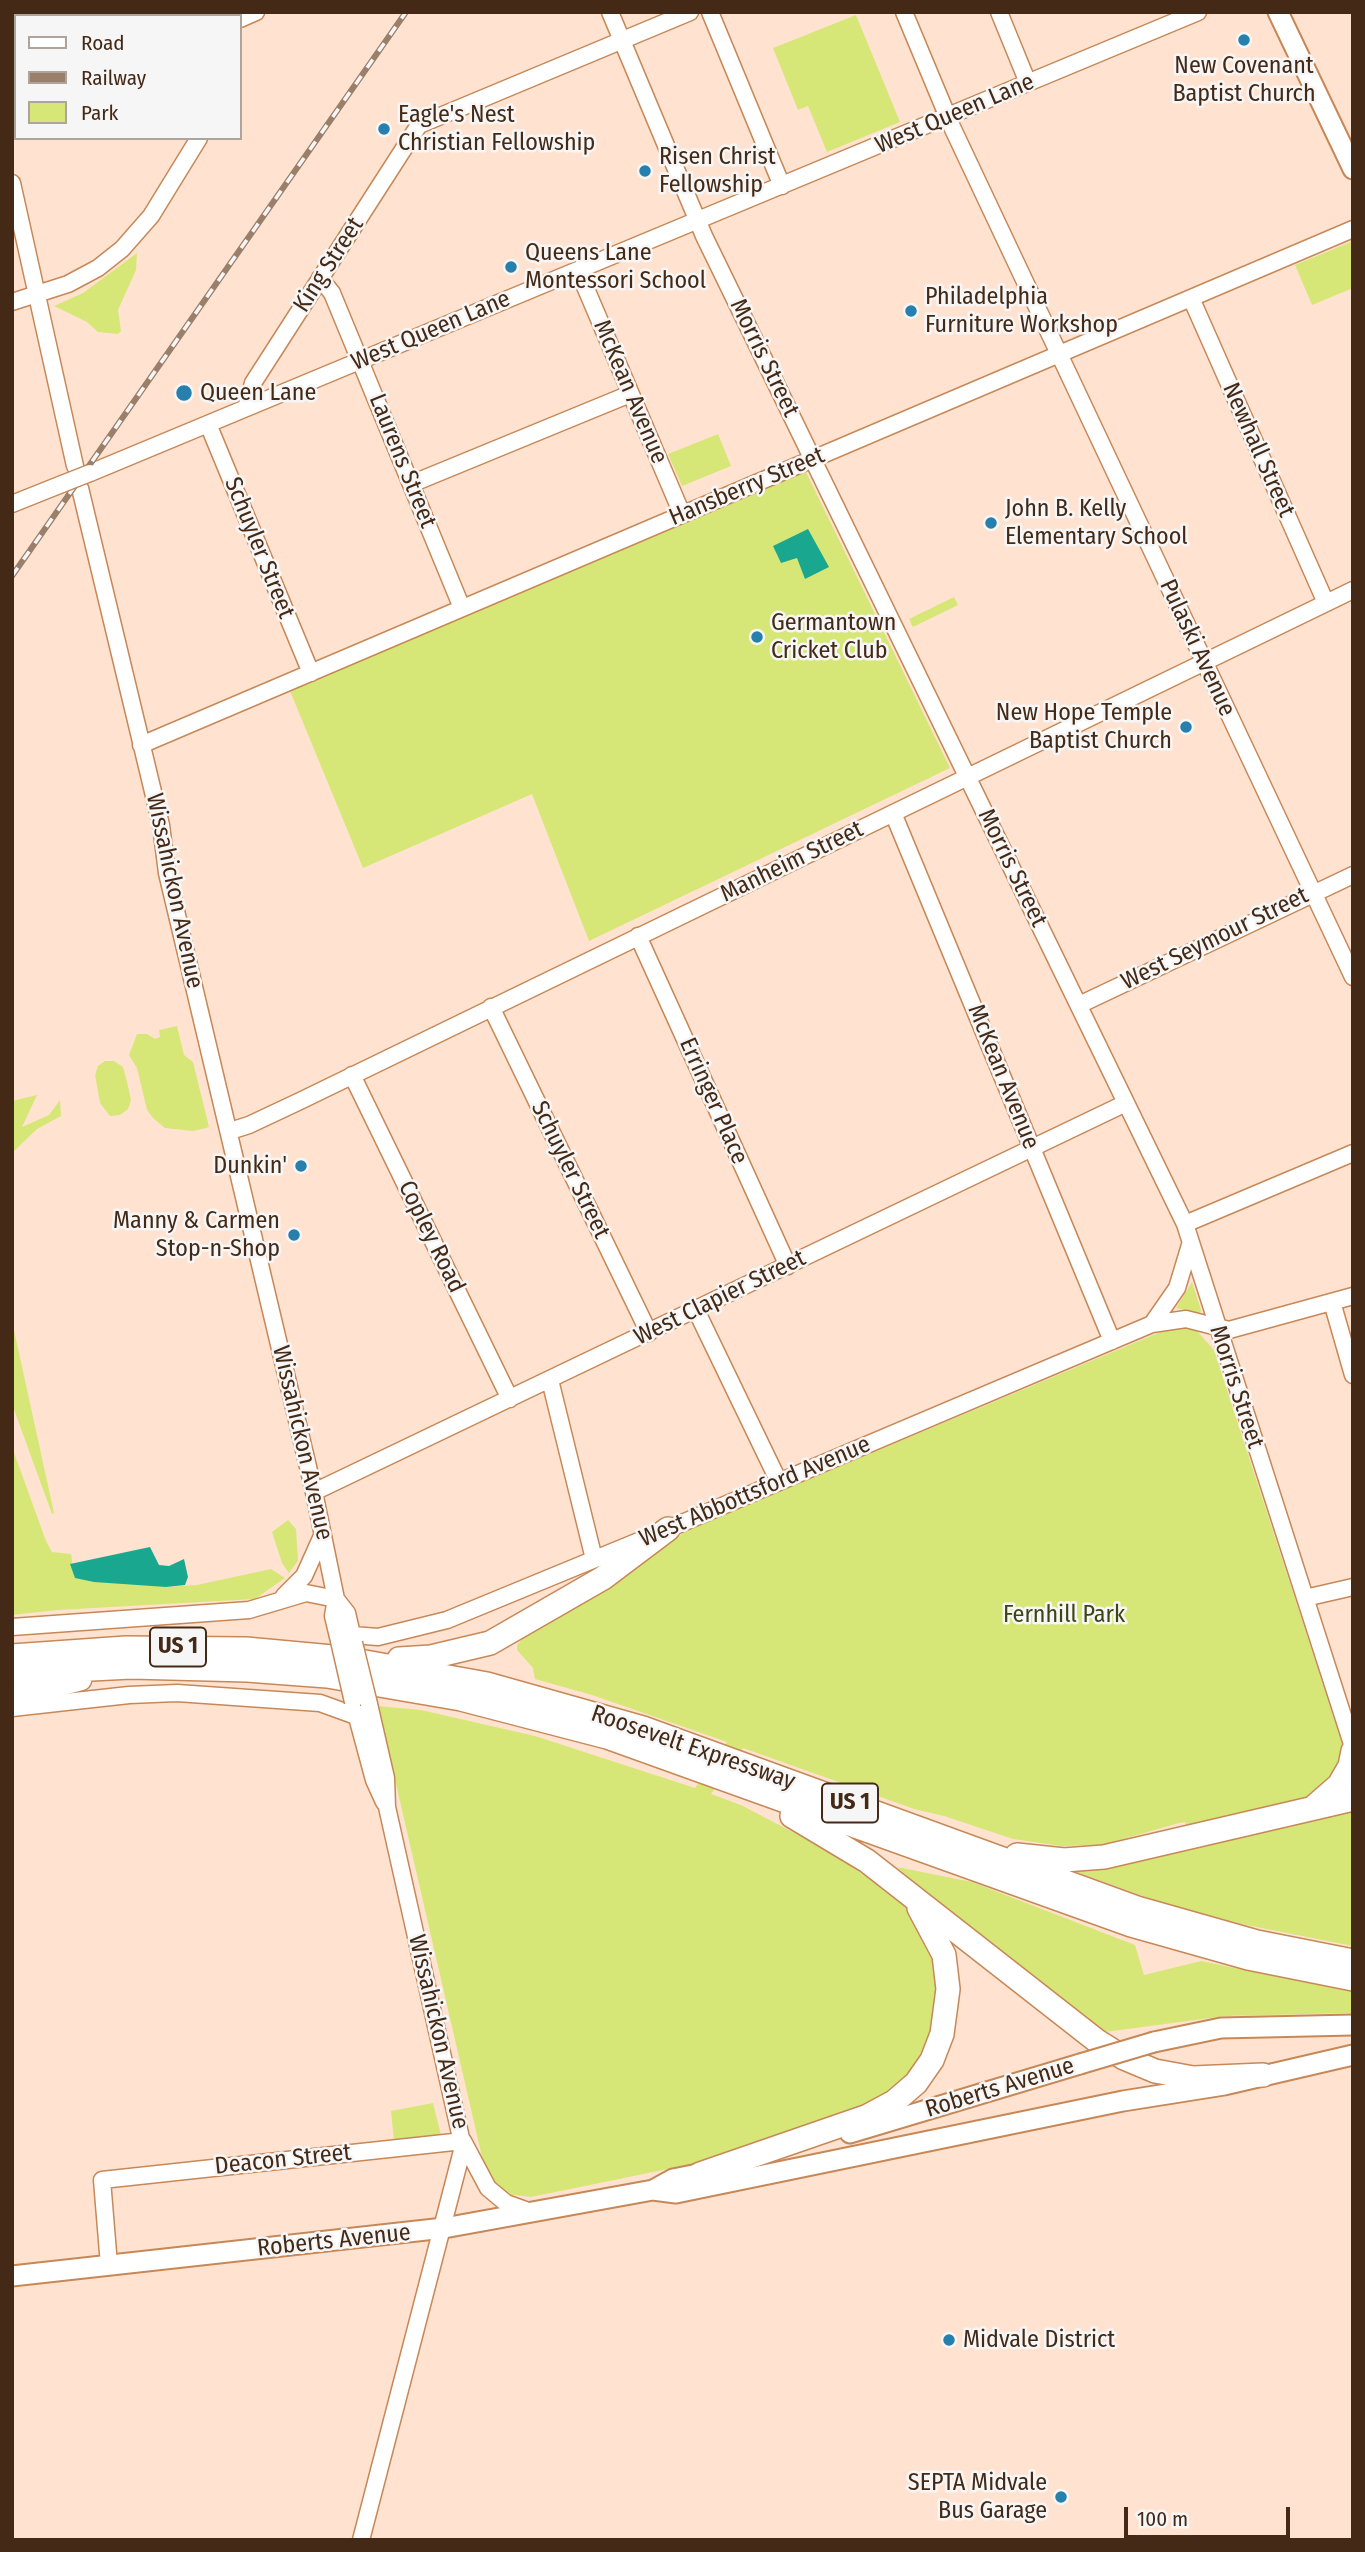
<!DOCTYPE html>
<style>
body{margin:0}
#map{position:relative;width:1365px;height:2552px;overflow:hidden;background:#ffe3d0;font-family:"Fira Sans Condensed",sans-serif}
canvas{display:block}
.frame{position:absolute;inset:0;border:14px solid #442a16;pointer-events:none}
.legend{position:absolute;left:14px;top:14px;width:228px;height:126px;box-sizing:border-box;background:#f6f6f6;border:2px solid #afa49c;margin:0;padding:9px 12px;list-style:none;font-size:21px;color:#442a16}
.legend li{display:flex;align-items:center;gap:14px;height:35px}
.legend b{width:35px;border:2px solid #afa49c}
.scale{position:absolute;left:1124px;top:2507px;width:166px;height:32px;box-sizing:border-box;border:4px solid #442a16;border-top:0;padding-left:9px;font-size:21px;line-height:24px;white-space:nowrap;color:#442a16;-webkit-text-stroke:5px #f6f6f6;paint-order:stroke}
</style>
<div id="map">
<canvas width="1365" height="2552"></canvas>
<div class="frame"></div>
<ul class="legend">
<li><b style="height:9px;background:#fff"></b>Road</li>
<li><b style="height:9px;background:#9a7f6b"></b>Railway</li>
<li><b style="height:19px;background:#d6e777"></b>Park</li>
</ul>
<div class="scale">100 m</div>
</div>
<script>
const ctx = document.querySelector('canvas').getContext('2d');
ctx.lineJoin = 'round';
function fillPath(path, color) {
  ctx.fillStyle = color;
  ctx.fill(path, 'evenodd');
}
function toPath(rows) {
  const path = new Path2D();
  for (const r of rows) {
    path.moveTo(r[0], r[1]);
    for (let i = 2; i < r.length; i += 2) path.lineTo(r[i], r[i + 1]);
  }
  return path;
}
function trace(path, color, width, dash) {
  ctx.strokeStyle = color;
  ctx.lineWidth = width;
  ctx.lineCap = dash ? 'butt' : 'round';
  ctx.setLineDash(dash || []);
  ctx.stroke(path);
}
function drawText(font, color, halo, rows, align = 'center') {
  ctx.font = font + ' "Fira Sans Condensed",sans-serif';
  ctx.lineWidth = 5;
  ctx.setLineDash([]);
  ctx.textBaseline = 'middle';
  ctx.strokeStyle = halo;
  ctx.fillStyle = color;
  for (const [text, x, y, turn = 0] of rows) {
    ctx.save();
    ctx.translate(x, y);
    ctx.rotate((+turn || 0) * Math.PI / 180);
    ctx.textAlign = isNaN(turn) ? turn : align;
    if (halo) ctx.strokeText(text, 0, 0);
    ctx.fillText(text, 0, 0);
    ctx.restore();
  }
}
fillPath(toPath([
 [856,15,900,122,827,152,808,106,798,110,773,48],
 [1353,241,1353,288,1312,305,1295,265],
 [137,253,136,270,118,310,121,331,118,334,98,332,87,322,54,306,83,293],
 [718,434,731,466,682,486,668,454],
 [806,472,950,768,589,941,532,794,363,868,290,691],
 [954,597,958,605,913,627,909,619],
 [177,1026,184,1055,193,1062,209,1127,206,1128,193,1131,165,1128,154,1119,147,1110,137,1068,129,1055,137,1034,147,1034,155,1039,160,1037,159,1030],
 [105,1061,114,1061,123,1067,127,1082,131,1100,128,1109,120,1115,110,1116,100,1103,95,1075,98,1066],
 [37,1095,22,1127,49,1115,60,1100,61,1116,37,1129,12,1153,12,1101],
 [1192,1282,1201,1310,1200,1314,1176,1308],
 [12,1321,54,1513,52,1514,12,1404],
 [1177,1325,1197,1331,1214,1350,1344,1749,1343,1768,1316,1797,1187,1828,1185,1822,1179,1823,1102,1845,1061,1846,1013,1839,944,1816,914,1809,743,1748,711,1794,741,1805,833,1853,903,1903,939,1957,939,2030,894,2096,717,2159,531,2197,506,2194,492,2183,485,2170,378,1706,421,1710,535,1736,695,1788,727,1742,592,1695,535,1679,533,1668,517,1650,517,1645,528,1632,688,1530],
 [12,1447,46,1541,52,1552,71,1554,75,1578,166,1587,197,1585,271,1569,285,1578,255,1599,58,1610,12,1615],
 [288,1520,296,1529,298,1561,289,1573,282,1563,272,1532],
 [1353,1807,1353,1946,1226,1921,1148,1898,1071,1870],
 [897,1867,972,1882,1135,1945,1144,1975,1201,1961,1353,1992,1353,2013,1225,2016,1105,2032,933,1901],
 [433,2103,441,2135,394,2141,391,2111]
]), '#d6e777');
fillPath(toPath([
 [808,529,829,567,805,579,797,558,781,563,773,546],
 [150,1547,159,1565,169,1566,184,1559,188,1577,185,1585,166,1587,94,1582,75,1578,70,1564]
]), '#19a88f');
const minor = toPath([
 [217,12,219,16],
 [610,12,704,236,1185,1224,1353,1747],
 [710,12,782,186],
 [904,12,952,127,1353,977],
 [999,12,1028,83],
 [240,19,256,12],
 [12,115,16,113],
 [12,183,75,466],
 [578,270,682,514],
 [320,278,332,293,462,608],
 [1191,298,1326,603],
 [12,302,68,284,98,268,122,249,151,216,199,138],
 [246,408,253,383,419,125,690,12],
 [208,424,311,673],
 [90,473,1198,12],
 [411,484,630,394],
 [80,488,161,825,167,873,314,1492,336,1599,333,1616,339,1641],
 [12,504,62,484],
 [141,745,1353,229],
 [893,813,1112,1341],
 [638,936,788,1266],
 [1079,1005,1353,875],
 [491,1007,649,1333],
 [352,1075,510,1399],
 [230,1131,249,1125,300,1101,1353,590],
 [1185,1224,1353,1153],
 [1332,1302,1353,1375],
 [696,1310,779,1482],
 [1152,1324,1177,1288,1190,1245],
 [550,1380,594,1559],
 [314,1492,1126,1103],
 [284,1596,304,1576,322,1536],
 [1305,1598,1353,1587],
 [336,1599,347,1613,354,1643],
 [12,1627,249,1610,306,1593,336,1599],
 [352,1635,378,1637,447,1620,668,1529,1152,1324,1186,1319,1229,1330,1353,1296],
 [354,1706,374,1780,384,1802],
 [12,1708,129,1695,177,1693,320,1703,356,1716],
 [463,2141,488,2188,506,2203,531,2212],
 [109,2265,102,2180,463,2141],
 [361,2540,463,2147,387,1807,386,1778,369,1704]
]);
const major = toPath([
 [1278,12,1353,169],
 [1154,2042,1221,2028,1353,2025],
 [850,2133,1080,2064],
 [653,2190,676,2193,1123,2101,1224,2085,1353,2055],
 [12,2276,444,2228,653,2190,673,2179,713,2171]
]);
const highway = toPath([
 [12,1656,126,1648,246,1649,343,1658,487,1684,643,1728,1137,1908,1257,1942,1353,1961],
 [399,1659,431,1657,490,1643,603,1578,668,1529],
 [12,1673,131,1667,247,1670,327,1676,461,1699,607,1737,1131,1925,1248,1958,1353,1979],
 [12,1697,80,1679],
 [1315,1806,1339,1785,1350,1766,1353,1751],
 [792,1816,867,1861,1097,2041,1124,2058,1155,2071,1193,2078,1263,2075],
 [1017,1855,1064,1860,1104,1857,1353,1799],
 [700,2174,868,2116,894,2102,916,2083,932,2060,942,2034,948,1989,944,1955,919,1908]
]);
trace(minor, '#c78858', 19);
trace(major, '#c78858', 23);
trace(highway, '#c78858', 26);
trace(minor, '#fff', 16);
trace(major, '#fff', 19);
trace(highway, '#fff', 23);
const rail = toPath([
 [12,576,406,12]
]);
trace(rail, '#9a7f6b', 6);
trace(rail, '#f6f6f6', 3.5, [10]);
const minorBridge = toPath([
 [62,484,90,473],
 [339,1641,353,1702],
 [354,1643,369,1704]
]);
const majorBridge = toPath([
 [1080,2064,1154,2042]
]);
trace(minorBridge, '#c78858', 19, []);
trace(majorBridge, '#c78858', 23, []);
trace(minorBridge, '#fff', 16);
trace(majorBridge, '#fff', 19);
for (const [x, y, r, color] of [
 [1244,40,7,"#267fad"],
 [384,129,7,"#267fad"],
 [645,171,7,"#267fad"],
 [511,267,7,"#267fad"],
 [911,311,7,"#267fad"],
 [184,393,9,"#267fad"],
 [991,523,7,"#267fad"],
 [757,637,7,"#267fad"],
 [1186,727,7,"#267fad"],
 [301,1166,7,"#267fad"],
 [294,1235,7,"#267fad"],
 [949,2340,7,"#267fad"],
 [1061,2497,7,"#267fad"]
]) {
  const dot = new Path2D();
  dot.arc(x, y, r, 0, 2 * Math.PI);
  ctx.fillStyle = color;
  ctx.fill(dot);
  trace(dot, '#f6f6f6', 2.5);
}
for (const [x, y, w] of [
 [178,1647,56],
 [850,1803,56]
]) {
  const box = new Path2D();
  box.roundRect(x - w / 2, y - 19.5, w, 39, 5);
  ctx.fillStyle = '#f6f6f6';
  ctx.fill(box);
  trace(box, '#442a16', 2);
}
drawText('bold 23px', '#442a16', null, [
 ["US 1",178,1647],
 ["US 1",850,1803]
]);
drawText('24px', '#442a16', '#f6f6f6', [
 ["New Covenant",1244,66,"center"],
 ["Baptist Church",1244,94,"center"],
 ["Eagle's Nest",398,115],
 ["Christian Fellowship",398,143],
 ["Risen Christ",659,157],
 ["Fellowship",659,185],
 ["Queens Lane",525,253],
 ["Montessori School",525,281],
 ["Philadelphia",925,297],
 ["Furniture Workshop",925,325],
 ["Queen Lane",200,393],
 ["John B. Kelly",1005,509],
 ["Elementary School",1005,537],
 ["Germantown",771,623],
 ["Cricket Club",771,651],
 ["New Hope Temple",1172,713,"right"],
 ["Baptist Church",1172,741,"right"],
 ["Dunkin'",287,1166,"right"],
 ["Manny & Carmen",280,1221,"right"],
 ["Stop-n-Shop",280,1249,"right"],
 ["Midvale District",963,2340],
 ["SEPTA Midvale",1047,2483,"right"],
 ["Bus Garage",1047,2511,"right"]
], 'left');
drawText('24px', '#442a16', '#f6f6f6', [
 ["West Queen Lane",955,114,-23],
 ["King Street",329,265,-57],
 ["West Queen Lane",431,331,-23],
 ["Morris Street",764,358,64],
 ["McKean Avenue",630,392,67],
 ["Newhall Street",1258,450,66],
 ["Laurens Street",402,461,68],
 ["Hansberry Street",747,487,-23],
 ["Schuyler Street",259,548,68],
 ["Pulaski Avenue",1197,648,65],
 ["Manheim Street",792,862,-26],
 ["Morris Street",1012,868,64],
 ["Wissahickon Avenue",174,891,78],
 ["West Seymour Street",1215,939,-26],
 ["McKean Avenue",1003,1077,68],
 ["Erringer Place",713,1101,66],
 ["Schuyler Street",570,1170,64],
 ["Copley Road",431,1237,64],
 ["West Clapier Street",720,1298,-26],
 ["Morris Street",1236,1387,72],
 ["Wissahickon Avenue",302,1443,77],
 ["West Abbottsford Avenue",755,1492,-23],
 ["Roosevelt Expressway",693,1748,19],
 ["Wissahickon Avenue",438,2032,77],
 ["Roberts Avenue",1000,2088,-17],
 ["Deacon Street",283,2160,-6],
 ["Roberts Avenue",334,2241,-6]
]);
drawText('24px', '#3e4514', '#f6f6f6', [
 ["Fernhill Park",1064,1615]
]);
</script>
